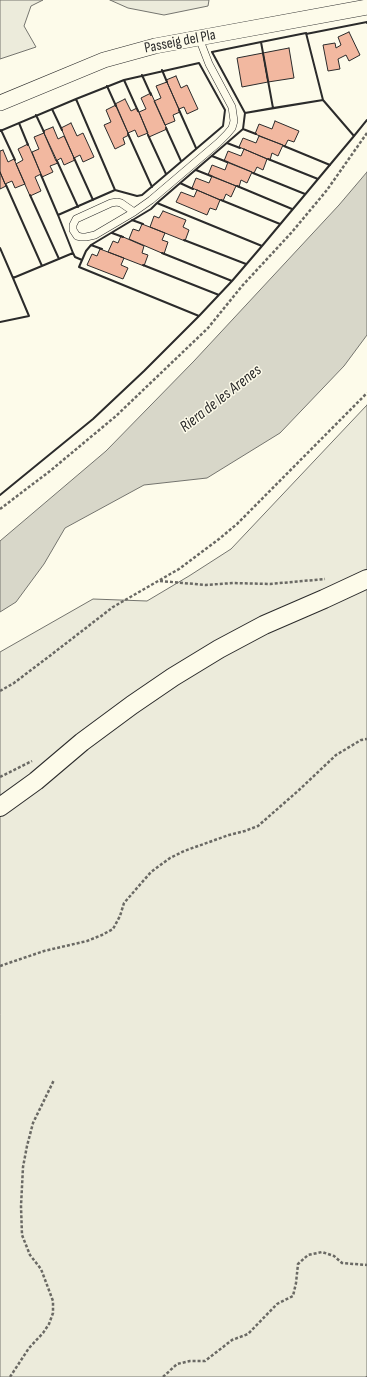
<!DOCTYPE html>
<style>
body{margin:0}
canvas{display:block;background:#fdfbea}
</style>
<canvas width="367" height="1377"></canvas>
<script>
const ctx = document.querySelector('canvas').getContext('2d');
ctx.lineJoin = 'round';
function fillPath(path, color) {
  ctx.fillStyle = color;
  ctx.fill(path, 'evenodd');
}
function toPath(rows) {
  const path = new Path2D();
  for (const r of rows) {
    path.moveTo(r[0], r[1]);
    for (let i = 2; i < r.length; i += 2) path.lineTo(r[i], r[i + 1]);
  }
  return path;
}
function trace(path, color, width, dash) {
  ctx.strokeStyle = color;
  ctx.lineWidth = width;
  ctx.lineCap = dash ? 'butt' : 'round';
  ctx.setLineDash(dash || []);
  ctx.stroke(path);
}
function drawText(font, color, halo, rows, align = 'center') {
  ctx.font = font + ' "Sofia Sans Condensed",sans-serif';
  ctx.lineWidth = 3;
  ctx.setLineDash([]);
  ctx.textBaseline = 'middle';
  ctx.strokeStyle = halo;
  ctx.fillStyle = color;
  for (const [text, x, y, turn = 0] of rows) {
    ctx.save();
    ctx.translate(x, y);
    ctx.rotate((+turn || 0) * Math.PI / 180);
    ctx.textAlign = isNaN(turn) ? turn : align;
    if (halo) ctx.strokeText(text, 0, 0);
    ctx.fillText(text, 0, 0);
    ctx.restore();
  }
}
const green = toPath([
 [0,0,43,0,31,6,24,26,36,47,0,59,0,0],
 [110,0,209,0,208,6,164,15,128,8,110,0],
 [367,405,367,1377,0,1377,0,652,93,599,147,601,189,576,231,549,367,405]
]);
fillPath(green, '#ecebdb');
trace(green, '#74746e', 1);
const water = toPath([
 [367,172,367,335,344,366,280,433,207,478,144,485,65,528,44,564,16,602,0,612,0,541,106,451,194,361,339,205,367,172]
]);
fillPath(water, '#d8d7c9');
trace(water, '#74746e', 1);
const building = toPath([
 [349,32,360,55,349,61,346,55,338,59,340,69,328,71,323,45,335,43,336,48,341,45,338,37,349,32],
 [289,48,294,78,268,82,263,53,289,48],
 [263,53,268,82,242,87,237,58,263,53],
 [176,76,181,88,187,85,198,109,187,114,184,107,179,109,166,80,176,76],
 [167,82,180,112,173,115,175,121,165,125,154,101,161,98,156,86,167,82],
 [151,93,167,129,149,137,139,112,146,109,141,98,151,93],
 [125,99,131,111,137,108,148,133,138,137,135,130,128,133,115,104,125,99],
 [116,105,129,135,123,138,125,144,115,149,104,125,111,122,106,110,116,105],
 [275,121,299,131,294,142,288,140,285,146,255,134,259,124,272,129,275,121],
 [71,123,77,136,83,133,94,157,83,162,80,155,74,158,61,128,71,123],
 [53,127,58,139,64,136,75,160,64,165,61,158,56,161,43,131,53,127],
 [44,133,58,163,50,166,53,172,42,177,32,152,39,149,34,137,44,133],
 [259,136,283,145,278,156,272,153,270,160,239,147,243,138,256,143,259,136],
 [28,144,41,174,35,177,41,191,30,196,16,164,23,160,18,149,28,144],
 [244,149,267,159,263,170,257,167,254,173,224,161,228,151,241,156,244,149],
 [3,150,8,162,14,159,25,184,15,188,12,181,5,184,0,172,0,151,3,150],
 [228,162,252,172,247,183,241,180,239,187,208,175,212,165,225,170,228,162],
 [0,172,6,186,0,189,0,172],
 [212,176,236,186,231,197,226,194,223,201,192,188,196,178,209,183,212,176],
 [197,190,220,200,216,210,210,208,207,215,176,202,181,192,194,197,197,190],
 [163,211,186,220,183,227,189,230,185,241,150,227,154,216,159,218,163,211],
 [142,224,165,233,162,240,168,242,164,254,129,239,133,229,139,231,142,224],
 [121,236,144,246,142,253,148,255,144,266,108,252,113,241,118,243,121,236],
 [100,249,124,258,121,265,128,268,123,279,87,265,92,254,97,256,100,249]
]);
fillPath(building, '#f2b8a0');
trace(building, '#2b2b2b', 1);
const service = toPath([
 [134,212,121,203,117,202,111,203,76,219,73,225,73,230,77,236,81,237,86,237,95,235,134,212,151,200,218,143,227,134,232,128,234,121,232,107,209,64,199,38]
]);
const minor = toPath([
 [0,103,104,60,155,46,367,7]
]);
const tertiary = toPath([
 [0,807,36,781,82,742,132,705,173,677,219,649,264,625,324,599,367,579]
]);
trace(service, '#2b2b2b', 8);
trace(minor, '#2b2b2b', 16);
trace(tertiary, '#2b2b2b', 20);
trace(toPath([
 [0,509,50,471,116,416,208,328,242,286,292,232,327,190,367,133],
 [160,581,206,585,233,583,270,584,325,579],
 [0,691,14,683,47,658,113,607,179,569,219,539,237,524,367,393],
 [0,777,32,761],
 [0,966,44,951,87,941,102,935,113,929,120,916,124,903,151,872,170,858,184,851,229,835,245,831,258,826,299,790,336,755,361,740,367,739],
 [10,1377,29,1348,43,1333,49,1324,53,1313,53,1301,41,1269,30,1255,22,1235,21,1206,23,1167,27,1146,33,1123,54,1080],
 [163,1377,177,1364,190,1361,205,1361,232,1340,248,1334,277,1304,293,1296,296,1283,298,1264,308,1255,322,1252,334,1256,342,1263,367,1265],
 [367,1377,367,1376]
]), '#6a6964', 2.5, [3, 2]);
trace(service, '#fdfbea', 7);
trace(minor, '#fdfbea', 15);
trace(tertiary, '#fdfbea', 18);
trace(toPath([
 [306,33,323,100,273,108,261,42,306,33],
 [306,34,367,22,367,23],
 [261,42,273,108,245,113,212,52,261,42],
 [199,63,225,110,223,126,142,195,137,196,115,190,76,99,124,80,199,63],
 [162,70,167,82],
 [142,75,151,95],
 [124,80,138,111],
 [107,86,116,106],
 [323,100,354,136,262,246,157,203,243,129,245,113,323,100],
 [52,109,62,130],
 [179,110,196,148],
 [36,115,44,132],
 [19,123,28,145],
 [166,128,181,161],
 [243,129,256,134],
 [1,130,15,160],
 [0,131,76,99,76,100],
 [128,134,152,187],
 [148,135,166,174],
 [353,135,354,136,367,120],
 [227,143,240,148],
 [284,146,330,165],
 [212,156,227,162],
 [74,158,93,200],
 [268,159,318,179],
 [57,161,78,207],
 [196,170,211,176],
 [253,173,305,194],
 [41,175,58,215],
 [180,183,193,189],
 [6,185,42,266],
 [237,186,292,209],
 [30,195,59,259],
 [221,200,280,224],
 [157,203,262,246,232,281,199,316,79,267,86,251,91,245,151,209,157,203],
 [132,220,143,224],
 [112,233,123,237],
 [184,240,246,264],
 [91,245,102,249],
 [0,248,13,278,14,277],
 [162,253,232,281],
 [72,254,73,253,58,215,115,190],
 [143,265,219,295],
 [0,322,29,316,13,278,73,253,75,257,82,260,79,267,199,316,144,371,93,419,0,495]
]), '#2b2b2b', 2);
drawText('15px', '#2b2b2b', '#fdfbea', [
 ["Passeig del Pla",180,42,-11]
]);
drawText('italic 16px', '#2b2b2b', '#fdfbea', [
 ["Riera de les Arenes",221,399,-38]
]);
</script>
